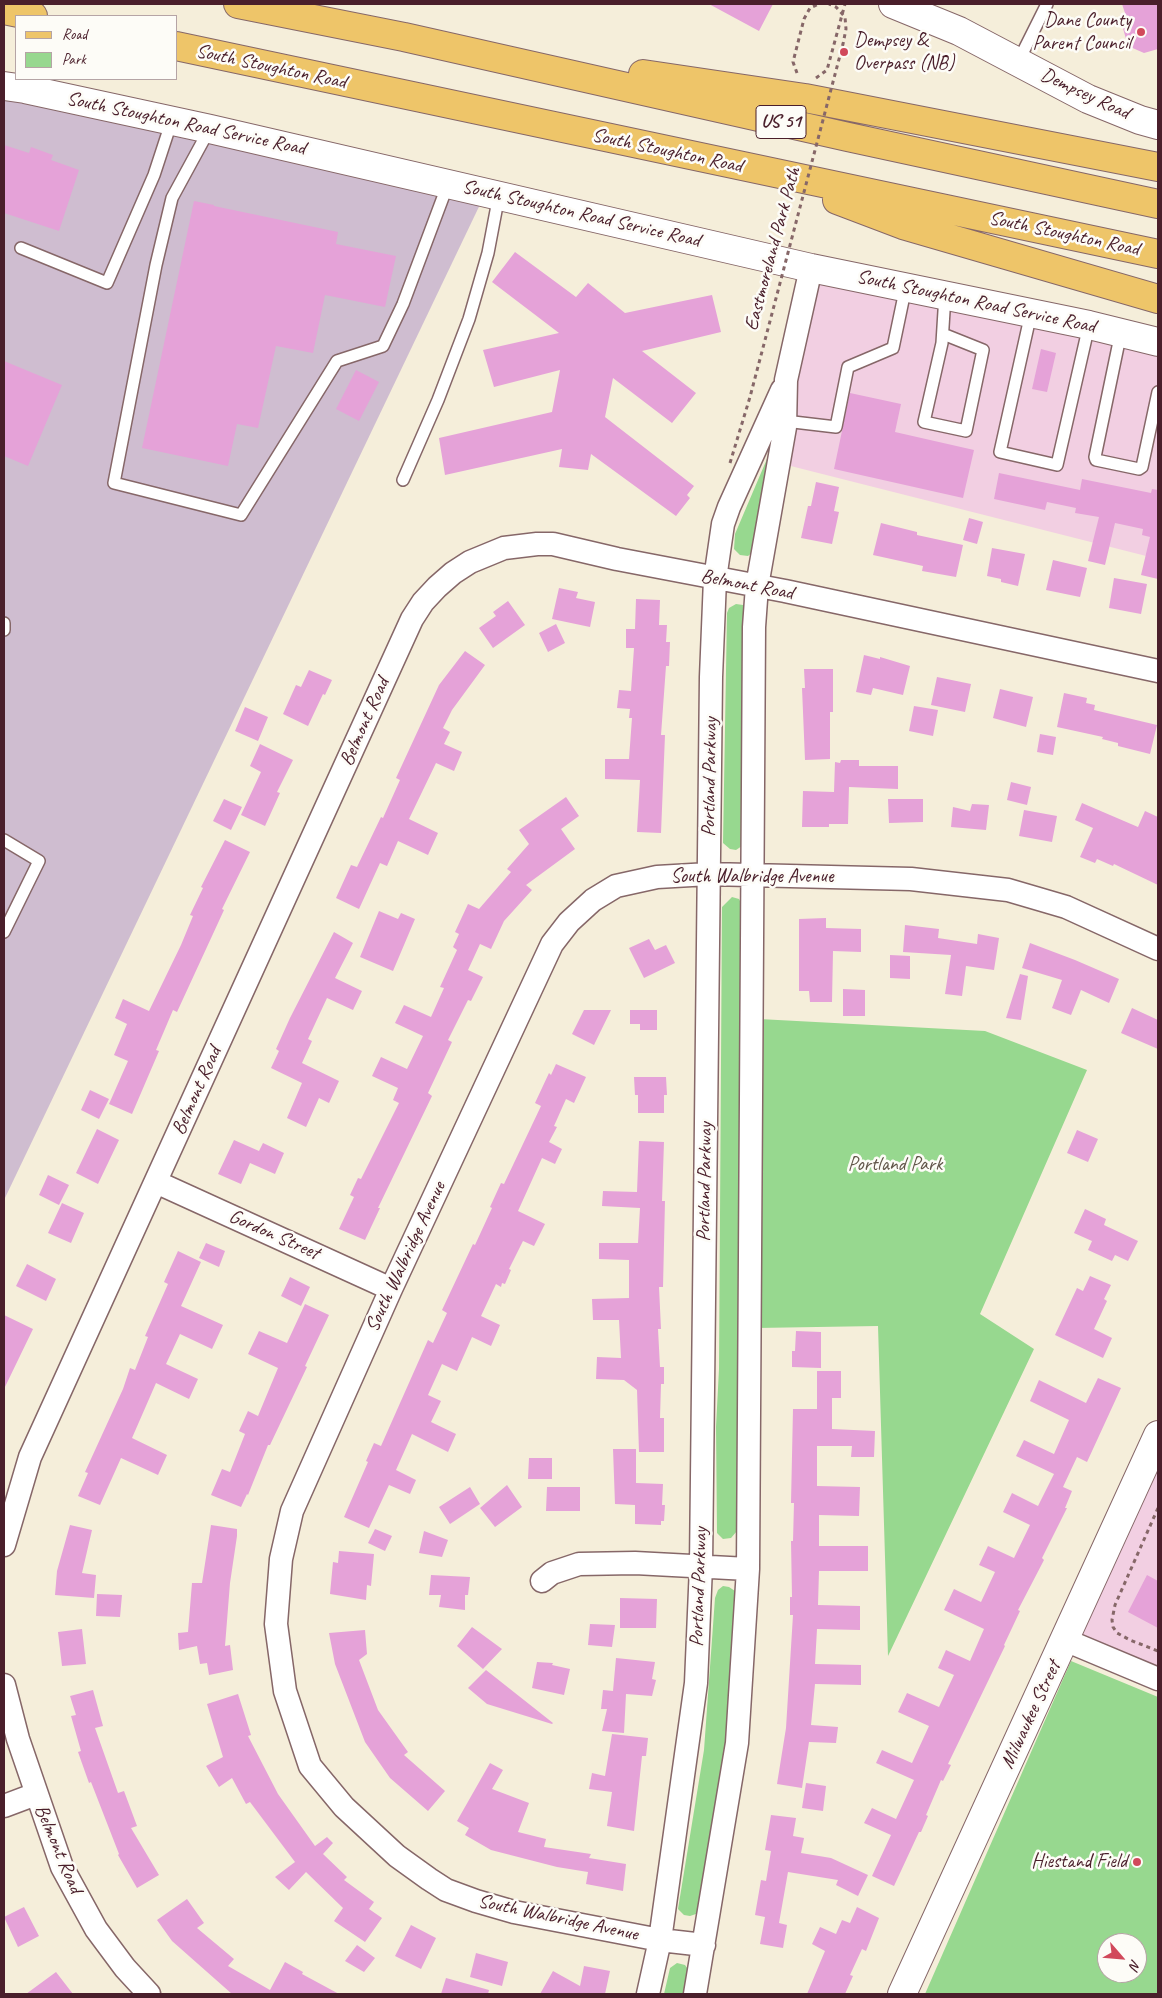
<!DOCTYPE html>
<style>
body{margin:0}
#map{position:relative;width:1162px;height:1998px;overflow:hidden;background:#f5eeda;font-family:Caveat,sans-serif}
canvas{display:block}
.frame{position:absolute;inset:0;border:5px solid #4a1f2b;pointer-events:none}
.legend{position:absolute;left:15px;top:15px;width:162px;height:65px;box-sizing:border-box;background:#fdfcf7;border:1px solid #b5a4a5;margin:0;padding:6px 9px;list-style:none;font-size:15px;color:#4a1f2b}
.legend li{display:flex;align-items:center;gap:10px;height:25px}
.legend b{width:25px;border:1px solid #b5a4a5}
.north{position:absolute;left:1097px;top:1933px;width:50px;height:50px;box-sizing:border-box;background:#fdfcf7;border:1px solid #b5a4a5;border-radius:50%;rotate:117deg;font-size:14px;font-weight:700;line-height:20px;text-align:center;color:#4a1f2b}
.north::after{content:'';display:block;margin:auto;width:18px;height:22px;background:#d1495b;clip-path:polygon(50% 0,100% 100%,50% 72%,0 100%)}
</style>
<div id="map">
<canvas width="1162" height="1998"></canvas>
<div class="frame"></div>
<ul class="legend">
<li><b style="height:6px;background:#eec569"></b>Road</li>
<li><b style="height:14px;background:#97d88f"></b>Park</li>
</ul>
<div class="north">N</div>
</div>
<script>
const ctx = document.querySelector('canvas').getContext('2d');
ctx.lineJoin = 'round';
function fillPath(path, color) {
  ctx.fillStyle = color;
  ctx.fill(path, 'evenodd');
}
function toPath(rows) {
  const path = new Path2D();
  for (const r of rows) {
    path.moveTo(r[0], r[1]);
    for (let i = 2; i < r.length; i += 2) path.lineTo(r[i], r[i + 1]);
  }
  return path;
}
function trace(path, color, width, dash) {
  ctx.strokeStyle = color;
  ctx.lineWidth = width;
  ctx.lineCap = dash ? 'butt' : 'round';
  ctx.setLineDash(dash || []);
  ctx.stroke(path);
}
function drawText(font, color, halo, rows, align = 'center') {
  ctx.font = font + ' Caveat,sans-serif';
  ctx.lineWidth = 5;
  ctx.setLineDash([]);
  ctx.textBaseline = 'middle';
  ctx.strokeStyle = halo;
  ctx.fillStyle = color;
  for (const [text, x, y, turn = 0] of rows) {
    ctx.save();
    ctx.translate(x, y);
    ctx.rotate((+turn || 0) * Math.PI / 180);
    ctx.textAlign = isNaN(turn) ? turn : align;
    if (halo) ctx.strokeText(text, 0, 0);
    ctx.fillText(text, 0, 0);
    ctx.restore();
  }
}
fillPath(toPath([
 [811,268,1158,342,1158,559,767,460],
 [1158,1435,1158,1679,1065,1640]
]), '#f2cfe2');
fillPath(toPath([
 [4,83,486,192,4,1200]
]), '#cfbdd0');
fillPath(toPath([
 [775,440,755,550,748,556,740,555,734,549,735,534],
 [736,604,743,605,747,611,742,846,736,850,730,849,723,843,727,613,729,608],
 [732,897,739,899,743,907,737,1531,731,1538,723,1539,717,1533,716,1427,719,1369,722,907],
 [759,1019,985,1031,1087,1070,980,1314,1034,1349,888,1656,878,1326,756,1328],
 [723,1586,729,1587,735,1591,737,1599,728,1728,701,1907,696,1914,690,1916,684,1915,678,1909,704,1750,715,1598,718,1590],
 [1071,1661,1158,1697,1158,1994,925,1994],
 [1107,1943,1137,1943,1137,1973,1107,1973],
 [677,1963,685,1965,690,1972,686,1994,664,1994,670,1968]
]), '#97d88f');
fillPath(toPath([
 [709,4,773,4,759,31],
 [1122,4,1158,4,1158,49,1144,53,1128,46,1120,18,1126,16],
 [4,145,29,153,31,147,53,155,51,160,79,170,59,231,4,213],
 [194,201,214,205,214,206,338,232,336,244,396,256,385,307,325,295,313,353,276,346,258,428,237,424,228,466,142,448],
 [515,252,576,297,588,283,625,313,712,295,721,332,642,351,696,393,672,423,613,378,605,417,694,486,687,495,690,498,676,516,591,454,588,470,559,467,562,449,445,475,439,438,552,412,560,370,494,387,483,350,559,333,492,282],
 [1041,349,1056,353,1047,392,1032,389],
 [4,361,62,385,28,466,4,456],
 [356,370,379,382,359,421,336,409],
 [850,393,901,404,895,432,974,450,963,498,834,469],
 [999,473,1080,490,1082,479,1151,493,1152,489,1158,490,1158,579,1141,575,1150,537,1142,535,1143,529,1115,523,1105,565,1088,561,1099,517,1075,513,1076,508,1047,502,1045,510,994,499],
 [816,482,839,487,834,511,839,512,832,544,801,538,808,506,811,506],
 [969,518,983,522,977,544,963,540],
 [881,523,917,532,917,535,963,545,956,577,922,571,923,566,873,555],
 [992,548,1025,554,1018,586,1001,582,1001,579,987,576],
 [1053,560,1087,568,1080,597,1046,590],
 [1114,578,1147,584,1141,614,1109,608],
 [559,588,578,592,576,598,595,602,590,627,552,619],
 [636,599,660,600,659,625,667,625,666,642,670,642,669,666,666,666,661,735,665,735,661,833,637,832,640,780,605,779,605,759,629,759,632,718,629,718,630,709,617,708,619,690,631,691,634,648,626,648,626,629,635,629],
 [508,601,525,625,493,648,479,628,496,616,493,612],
 [556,624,565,643,548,652,539,633],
 [465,651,485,665,452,710,443,728,450,732,444,744,462,752,454,771,436,763,409,819,438,833,428,855,398,841,387,866,380,863,359,909,336,898,351,865,357,867,381,817,383,818,400,780,396,778,439,685],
 [864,655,880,659,880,657,910,666,903,695,873,688,871,695,856,692],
 [804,669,833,669,833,712,830,712,830,759,805,760,802,688,805,688],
 [309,670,332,680,325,695,323,694,308,726,283,714,296,685,301,687],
 [937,677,971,684,965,712,931,705],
 [1000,689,1033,697,1026,727,993,718],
 [1064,693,1087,698,1086,703,1095,705,1094,710,1157,725,1150,754,1118,746,1118,743,1102,739,1103,737,1057,727],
 [914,706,938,710,933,736,909,731],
 [245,707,268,717,258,741,235,731],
 [1040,734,1056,737,1053,755,1037,752],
 [260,744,293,760,277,792,280,793,265,826,241,815,261,772,250,766],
 [841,760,859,760,859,766,898,766,898,789,849,787,848,824,829,824,829,827,802,827,803,791,834,792,835,762,840,763],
 [1011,782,1031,787,1027,805,1007,800],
 [566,797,579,816,561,829,575,849,526,885,532,890,504,921,491,949,480,944,468,970,483,977,471,1001,468,1000,448,1040,452,1042,428,1093,432,1096,378,1208,380,1208,365,1240,339,1229,354,1197,350,1195,358,1178,361,1179,399,1103,393,1100,398,1088,372,1076,381,1057,407,1069,423,1036,395,1023,404,1005,431,1017,444,988,440,987,457,950,453,947,459,934,455,932,468,904,479,909,511,872,507,869,529,844,519,830],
 [224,799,242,807,231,830,213,821],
 [888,799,923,799,923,822,889,823],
 [1082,803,1138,827,1145,811,1158,817,1158,885,1114,864,1113,866,1097,859,1095,863,1080,857,1093,828,1075,820],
 [972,804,989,805,986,830,951,827,953,807,970,811],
 [1024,810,1057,816,1052,842,1019,836],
 [225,840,250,852,222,909,224,910,177,1012,173,1010,156,1050,159,1051,132,1114,109,1104,128,1061,114,1055,127,1024,115,1018,123,999,149,1011,181,945,193,916,190,915,203,888,201,887],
 [379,911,398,919,401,913,415,919,393,971,360,957],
 [826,918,826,928,861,929,861,952,833,951,832,1002,810,1002,809,991,799,991,799,919],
 [905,925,939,929,938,938,977,944,978,934,999,938,994,970,966,966,962,996,945,994,951,955,903,952],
 [334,932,353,943,335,978,362,991,353,1010,327,998,308,1039,312,1041,302,1063,339,1081,329,1103,319,1098,306,1127,287,1118,302,1083,271,1068,279,1051,276,1049,290,1018],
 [649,939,655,950,666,945,675,963,644,978,629,948],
 [1030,943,1075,960,1119,979,1109,1003,1081,990,1071,1015,1052,1008,1062,980,1022,968],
 [890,955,910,956,910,979,890,978],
 [1020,974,1028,976,1021,1020,1006,1018],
 [843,989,865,990,865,1016,843,1016],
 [1132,1008,1158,1020,1158,1049,1121,1033],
 [584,1010,611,1010,594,1045,572,1034],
 [630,1010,657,1010,657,1030,640,1030,640,1024,630,1024],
 [556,1064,586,1077,574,1103,566,1099,554,1126,557,1127,549,1142,562,1149,555,1164,542,1158,518,1211,545,1224,534,1246,523,1241,509,1269,511,1270,505,1284,502,1283,501,1287,496,1284,481,1316,500,1325,491,1346,472,1337,457,1371,442,1364,428,1395,441,1401,431,1422,456,1434,448,1452,412,1434,396,1470,416,1480,410,1494,389,1485,369,1528,344,1517,368,1462,366,1461,374,1443,381,1446,428,1340,433,1343,447,1313,442,1310,473,1244,475,1245,492,1208,490,1207,501,1183,504,1184,541,1106,535,1103,549,1073,551,1075],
 [634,1077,666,1077,667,1095,664,1095,664,1113,638,1113,638,1095,635,1095],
 [90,1090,109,1099,99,1119,81,1110],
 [97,1129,119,1140,98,1184,76,1173],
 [1077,1130,1098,1139,1088,1162,1067,1153],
 [234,1140,259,1151,263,1143,284,1153,275,1174,250,1163,241,1184,218,1174],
 [639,1141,664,1142,662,1201,665,1201,663,1287,659,1287,661,1329,658,1329,660,1367,664,1367,664,1384,661,1384,660,1418,664,1418,664,1452,639,1452,637,1390,624,1380,596,1379,597,1357,621,1358,619,1320,593,1320,592,1299,629,1298,629,1260,599,1259,599,1243,638,1243,640,1208,602,1206,603,1191,637,1192],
 [48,1175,69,1185,59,1205,39,1195],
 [62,1203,84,1213,71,1243,48,1233],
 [1085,1209,1106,1219,1104,1225,1138,1241,1128,1261,1115,1255,1112,1261,1088,1250,1092,1241,1074,1233],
 [206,1243,225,1251,219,1267,199,1258],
 [178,1251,201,1262,181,1306,223,1325,212,1349,180,1334,166,1364,198,1379,189,1399,156,1383,132,1438,167,1455,158,1475,121,1458,100,1505,78,1496,88,1473,85,1472,123,1389,130,1368,135,1370,148,1337,145,1336,168,1284,164,1282],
 [27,1264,56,1279,46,1301,16,1286],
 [1090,1276,1111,1285,1104,1299,1107,1301,1094,1329,1112,1338,1103,1358,1055,1335,1077,1288,1083,1291],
 [290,1277,310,1287,301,1306,281,1296],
 [305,1304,329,1315,305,1366,307,1367,270,1445,268,1445,248,1495,247,1494,241,1507,211,1495,222,1469,230,1472,245,1434,239,1431,248,1411,258,1416,278,1368,248,1354,259,1331,287,1343],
 [4,1315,33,1329,4,1389],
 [796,1331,821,1332,821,1368,792,1367,792,1351,795,1351],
 [817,1371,841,1371,841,1398,832,1398,832,1429,875,1431,874,1457,851,1457,852,1446,817,1446,817,1486,860,1487,859,1516,819,1515,819,1546,868,1546,868,1571,819,1571,818,1605,860,1606,860,1630,817,1629,815,1664,861,1665,861,1685,815,1684,811,1725,838,1727,836,1743,809,1742,802,1788,777,1784,786,1728,793,1615,790,1615,790,1597,792,1597,791,1541,793,1541,794,1503,791,1503,793,1409,817,1409],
 [1098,1378,1121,1388,1087,1462,1077,1457,1063,1487,1072,1491,1065,1508,1067,1508,1042,1558,1044,1560,1018,1610,1020,1611,1004,1645,1005,1646,948,1764,951,1765,943,1781,941,1780,926,1815,928,1816,921,1832,919,1832,894,1886,872,1876,891,1835,864,1823,872,1808,896,1819,914,1780,876,1763,882,1750,912,1763,929,1726,898,1712,907,1693,939,1707,954,1675,938,1668,946,1650,970,1661,984,1629,944,1610,954,1589,981,1602,995,1572,979,1565,988,1546,1014,1558,1030,1525,1003,1512,1012,1493,1038,1506,1054,1474,1016,1456,1024,1440,1054,1454,1069,1420,1030,1401,1039,1380,1086,1403],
 [613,1449,636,1449,636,1483,663,1484,662,1505,665,1505,664,1521,661,1521,661,1525,635,1524,635,1505,615,1504],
 [529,1458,552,1458,552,1479,528,1479],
 [507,1485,522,1507,495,1527,480,1508],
 [470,1487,480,1504,450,1524,439,1507],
 [547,1487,580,1487,580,1511,546,1511],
 [70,1525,92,1530,82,1573,96,1575,94,1598,55,1595,57,1571],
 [211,1525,237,1529,237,1536,230,1583,225,1646,230,1645,233,1670,209,1675,207,1663,200,1664,197,1646,179,1650,178,1633,188,1632,192,1583,202,1583],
 [375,1529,392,1536,385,1551,368,1543],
 [424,1531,448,1540,442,1557,419,1553],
 [339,1551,374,1554,371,1586,367,1585,366,1600,330,1594,333,1562,338,1563],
 [431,1575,470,1577,468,1595,465,1595,465,1610,439,1607,441,1595,429,1595],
 [1147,1575,1158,1581,1158,1628,1128,1612],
 [97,1594,122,1595,120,1617,96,1616],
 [620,1598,657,1599,656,1628,620,1628],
 [590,1624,615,1625,612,1647,588,1645],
 [472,1627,502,1649,483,1669,457,1646],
 [82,1629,86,1664,62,1666,58,1632],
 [365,1630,367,1654,359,1660,378,1710,408,1752,404,1755,445,1791,428,1811,390,1778,365,1742,335,1664,329,1633],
 [616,1658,655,1662,652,1679,656,1680,652,1696,626,1694,624,1733,602,1731,607,1709,601,1709,603,1690,613,1691],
 [537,1662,553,1663,552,1665,570,1669,564,1695,532,1688],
 [486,1670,553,1723,552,1724,487,1704,468,1688],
 [93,1690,103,1726,95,1728,118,1793,124,1791,137,1826,131,1828,159,1875,137,1888,118,1855,119,1854,91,1782,89,1783,78,1752,81,1751,71,1716,76,1715,70,1696],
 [238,1694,251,1735,248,1736,278,1794,315,1846,327,1837,333,1843,323,1854,347,1877,344,1880,374,1902,369,1909,382,1918,365,1942,334,1921,343,1908,306,1872,289,1890,275,1877,295,1862,250,1802,246,1804,232,1778,219,1787,206,1766,223,1757,207,1704],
 [612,1734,648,1738,646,1756,642,1756,634,1831,607,1826,612,1792,589,1789,592,1773,605,1776],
 [490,1763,503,1770,492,1789,529,1803,518,1832,546,1839,544,1847,591,1854,589,1858,626,1864,623,1891,586,1884,588,1872,557,1867,491,1850,465,1835,469,1828,457,1821],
 [806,1783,826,1786,823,1811,802,1808],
 [771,1815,796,1818,793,1836,804,1838,801,1853,831,1858,868,1875,858,1896,836,1885,838,1880,788,1872,779,1923,787,1925,783,1948,760,1944,765,1917,755,1915,761,1880,766,1881,771,1851,765,1850],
 [187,1899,204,1923,197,1928,234,1959,228,1966,270,1990,285,1962,303,1972,302,1974,339,1994,232,1994,172,1941,157,1920],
 [24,1907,39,1936,18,1947,4,1917],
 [857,1907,879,1918,866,1951,862,1949,850,1975,853,1976,845,1994,807,1994,825,1951,812,1944,820,1927,836,1934,842,1920,850,1923],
 [411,1925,436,1938,421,1969,395,1956],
 [357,1945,375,1958,364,1972,345,1961],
 [476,1953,508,1962,502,1986,470,1977],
 [584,1966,610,1971,605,1994,540,1994,553,1971,580,1986],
 [56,1972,73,1994,26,1994],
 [446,1978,489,1990,488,1994,441,1994]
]), '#e5a2d8');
const service = toPath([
 [1018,62,1047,4],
 [209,130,172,198,156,265,114,483,241,515,337,361,383,346,403,304,448,184],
 [21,248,107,283,154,175,172,120],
 [1031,313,1000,452,1057,465,1089,325],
 [1121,332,1095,457,1096,460,1139,469,1142,467,1158,392],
 [943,334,983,350,966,431,924,422,942,343,945,295],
 [785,421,836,427,848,367,893,348,906,286],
 [403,480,438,400,469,319,488,253,499,195],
 [4,623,4,630],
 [4,840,39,861,4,932]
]);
const minor = toPath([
 [156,1182,391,1289],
 [4,1545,30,1457,412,619,423,602,437,587,453,573,470,562,504,548,537,544,553,544,617,559,785,591,1158,671],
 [542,1581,552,1573,579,1564,635,1563,748,1569],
 [1065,1640,1158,1679],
 [4,1685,18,1739,62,1867,96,1929,125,1968,149,1994],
 [4,1806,36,1794],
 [704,1945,660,1940,514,1912,476,1901,446,1890,429,1879,397,1856,344,1807,310,1766,285,1691,276,1624,281,1559,292,1511,391,1289,552,944,569,922,593,900,616,886,657,877,709,874,911,879,1008,890,1066,907,1158,949],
 [648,1994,660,1940,696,1683,701,1566,711,677,715,579,723,524,729,507,782,390],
 [695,1994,737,1743,748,1569,754,627,757,586,785,427,786,380,811,268]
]);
const tertiary = toPath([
 [893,4,959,31,1088,99,1140,120,1158,125],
 [4,86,25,89,210,129,811,268,1089,325,1158,342],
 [902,1994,1158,1435]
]);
const primary = toPath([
 [238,4,404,37,848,137,1158,204],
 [4,10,33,16],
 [176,46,1158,254],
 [643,74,805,98,1158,167],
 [837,200,903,225,1158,299]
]);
trace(service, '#866768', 14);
trace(minor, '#866768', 25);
trace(tertiary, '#866768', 30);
trace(primary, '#866768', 30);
trace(toPath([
 [797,73,793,62,804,19,810,8,819,4],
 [816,78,827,70,845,4],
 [1158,1508,1115,1605,1112,1620,1113,1627,1117,1633,1130,1640,1158,1651]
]), '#866768', 3, [4, 4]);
trace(service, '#fff', 11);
trace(minor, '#fff', 22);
trace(tertiary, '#fff', 28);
trace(primary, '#eec569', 28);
trace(toPath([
 [730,463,750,397,843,44,846,29,845,17,836,7,829,4]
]), '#866768', 3, [4, 4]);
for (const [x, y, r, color] of [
 [1141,32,5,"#d1495b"],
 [844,52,5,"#d1495b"],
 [1137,1862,5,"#d1495b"]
]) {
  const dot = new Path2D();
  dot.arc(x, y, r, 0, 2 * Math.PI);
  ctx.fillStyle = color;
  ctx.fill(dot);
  trace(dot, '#fdfcf7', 2);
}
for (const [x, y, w] of [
 [781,122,50]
]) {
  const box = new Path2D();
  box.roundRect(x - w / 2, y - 16.5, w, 33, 4);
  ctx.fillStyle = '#fdfcf7';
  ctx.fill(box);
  trace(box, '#4a1f2b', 1);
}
drawText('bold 19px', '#4a1f2b', null, [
 ["US 51",781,122]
]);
drawText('20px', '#4a1f2b', '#fdfcf7', [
 ["Dane County",1131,21],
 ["Parent Council",1131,44],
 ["Dempsey &",854,41,"left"],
 ["Overpass (NB)",854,64,"left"],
 ["Hiestand Field",1127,1862]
], 'right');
drawText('20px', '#4a1f2b', '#fdfcf7', [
 ["South Stoughton Road",271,67,12],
 ["Dempsey Road",1085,94,25],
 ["South Stoughton Road Service Road",186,124,12],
 ["South Stoughton Road",667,151,12],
 ["South Stoughton Road Service Road",581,214,13],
 ["South Stoughton Road",1064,234,12],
 ["Eastmoreland Park Path",773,249,-75],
 ["South Stoughton Road Service Road",976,302,12],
 ["Belmont Road",747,585,11],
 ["Belmont Road",365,722,-66],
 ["Portland Parkway",710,777,-89],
 ["South Walbridge Avenue",752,877],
 ["Belmont Road",197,1091,-66],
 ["Portland Parkway",705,1182,-89],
 ["Gordon Street",274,1235,24],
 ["South Walbridge Avenue",406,1257,-65],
 ["Portland Parkway",699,1587,-88],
 ["Milwaukee Street",1031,1715,-65],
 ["Belmont Road",58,1849,67],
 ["South Walbridge Avenue",558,1918,12]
]);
drawText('20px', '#615649', '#fdfcf7', [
 ["Portland Park",895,1165]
]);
</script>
